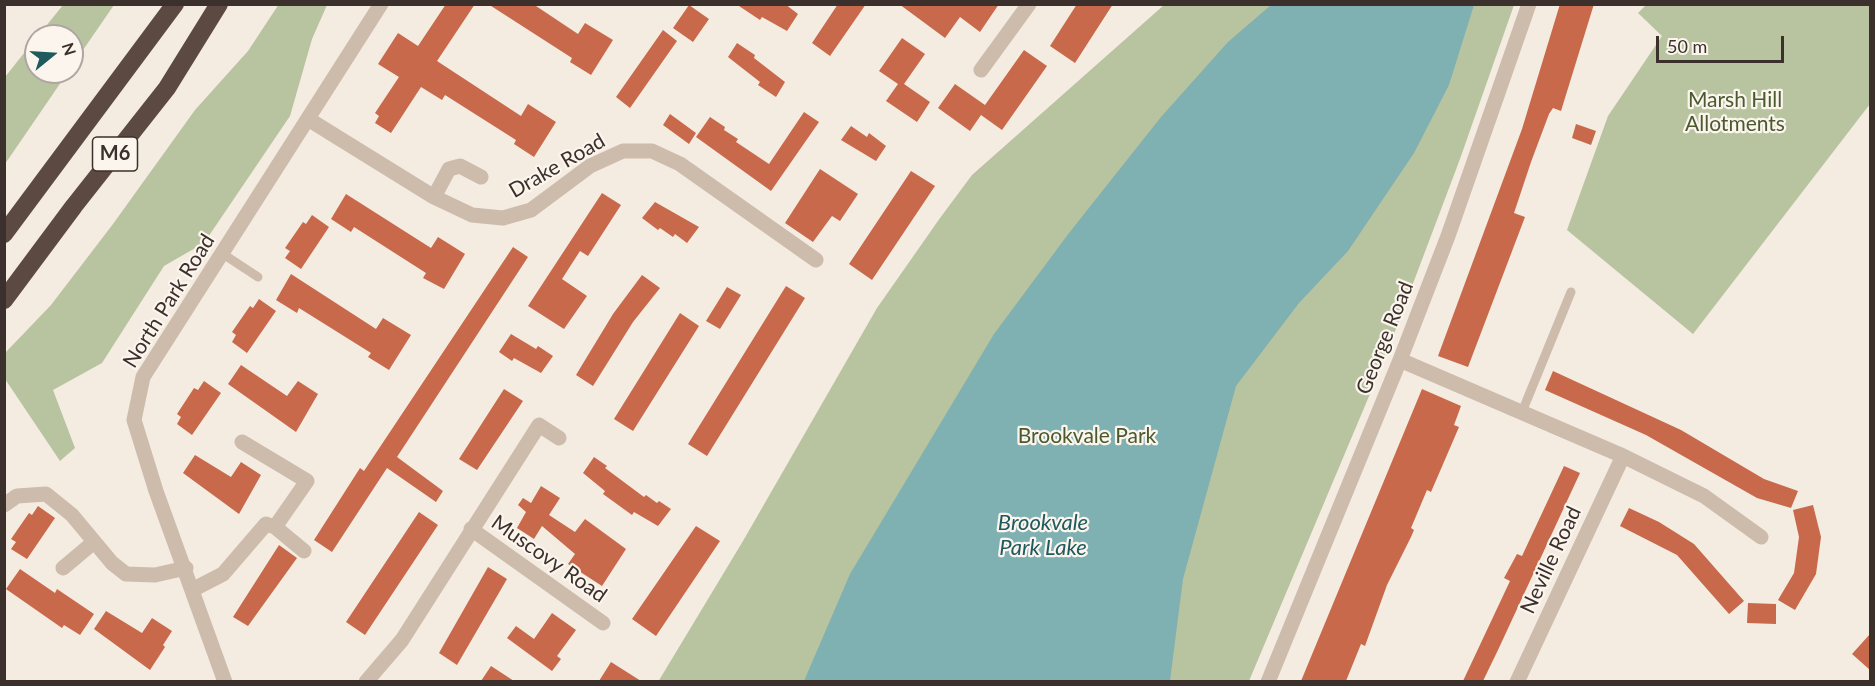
<!DOCTYPE html>
<style>
body{margin:0}
#map{position:relative;width:1875px;height:686px;overflow:hidden;background:#f4ebe1;font-family:Lato,sans-serif}
canvas{display:block}
.frame{position:absolute;inset:0;border:6px solid #3b302b;pointer-events:none}
.north{position:absolute;left:24px;top:24px;width:60px;height:60px;box-sizing:border-box;background:#fbf5ee;border:2px solid #aea6a0;border-radius:50%;rotate:72deg;font-size:16px;font-weight:700;line-height:24px;text-align:center;color:#3b302b}
.north::after{content:'';display:block;margin:auto;width:21px;height:27px;background:#1f5a5e;clip-path:polygon(50% 0,100% 100%,50% 72%,0 100%)}
.scale{position:absolute;left:1656px;top:36px;width:128px;height:27px;box-sizing:border-box;border:3px solid #3b302b;border-top:0;padding-left:8px;font-size:18px;line-height:21px;white-space:nowrap;color:#3b302b;-webkit-text-stroke:4px #fbf5ee;paint-order:stroke}
</style>
<div id="map">
<canvas width="1875" height="686"></canvas>
<div class="frame"></div>
<div class="north">N</div>
<div class="scale">50 m</div>
</div>
<script>
const ctx = document.querySelector('canvas').getContext('2d');
ctx.lineJoin = 'round';
function fillPath(path, color) {
  ctx.fillStyle = color;
  ctx.fill(path, 'evenodd');
}
function toPath(rows) {
  const path = new Path2D();
  for (const r of rows) {
    path.moveTo(r[0], r[1]);
    for (let i = 2; i < r.length; i += 2) path.lineTo(r[i], r[i + 1]);
  }
  return path;
}
function trace(path, color, width, dash) {
  ctx.strokeStyle = color;
  ctx.lineWidth = width;
  ctx.lineCap = dash ? 'butt' : 'round';
  ctx.setLineDash(dash || []);
  ctx.stroke(path);
}
function drawText(font, color, halo, rows, align = 'center') {
  ctx.font = font + ' Lato,sans-serif';
  ctx.lineWidth = 4.5;
  ctx.setLineDash([]);
  ctx.textBaseline = 'middle';
  ctx.strokeStyle = halo;
  ctx.fillStyle = color;
  for (const [text, x, y, turn = 0] of rows) {
    ctx.save();
    ctx.translate(x, y);
    ctx.rotate((+turn || 0) * Math.PI / 180);
    ctx.textAlign = isNaN(turn) ? turn : align;
    if (halo) ctx.strokeText(text, 0, 0);
    ctx.fillText(text, 0, 0);
    ctx.restore();
  }
}
fillPath(toPath([
 [279,4,327,5,312,39,290,116,204,243,164,266,102,363,53,390,75,448,60,461,5,379,5,353,51,305,113,224,195,110,248,51],
 [1647,4,1870,5,1870,104,1693,334,1567,230,1608,116,1662,36,1638,13],
 [63,5,114,5,72,66,72,36,38,36],
 [1164,5,1514,5,1460,159,1383,363,1249,681,658,682,743,541,877,308,940,218,972,175],
 [36,38,36,72,68,72,5,164,5,77]
]), '#b8c4a0');
fillPath(toPath([
 [1271,5,1474,5,1449,85,1414,153,1348,251,1299,303,1236,386,1183,579,1170,681,804,681,850,574,994,334,1069,233,1161,117,1228,42]
]), '#7fb0b2');
fillPath(toPath([
 [446,4,475,4,437,61,521,116,528,104,556,122,534,157,514,144,516,140,445,95,442,100,421,87,391,133,375,123,379,116,375,113,399,77,378,64,398,33,418,46],
 [488,4,533,4,578,34,585,23,613,40,591,75,570,62,572,58],
 [736,4,785,4,798,14,787,31,762,17,760,20],
 [838,4,866,4,830,56,812,43],
 [899,4,999,4,980,32,960,17,945,38],
 [1077,4,1113,4,1075,63,1050,46],
 [1560,4,1594,4,1561,111,1553,108,1549,114,1531,162,1514,213,1525,217,1468,367,1438,356,1522,129],
 [689,5,709,19,693,42,673,28],
 [663,30,677,41,630,108,616,97],
 [902,38,925,54,904,84,930,102,917,122,886,101,898,84,879,71],
 [737,43,755,55,754,58,785,82,776,97,758,85,760,82,728,57],
 [1024,50,1047,66,1002,130,981,115,970,131,938,108,955,84,985,105],
 [804,112,819,122,771,191,696,137,710,117,725,127,724,130,738,139,736,142,769,164],
 [670,114,696,133,689,144,663,125],
 [1576,124,1596,131,1591,145,1572,138],
 [851,126,867,137,869,133,886,146,876,161,841,140],
 [820,169,858,194,840,221,832,216,813,242,785,223],
 [911,171,935,186,872,280,849,264],
 [602,193,621,205,588,256,580,251,562,279,587,296,564,329,528,306],
 [346,194,431,248,438,237,465,254,444,289,423,278,426,273,354,227,351,232,331,219],
 [655,202,699,227,687,243,675,234,673,237,660,228,658,230,642,218],
 [312,215,329,227,301,269,285,258,290,251,285,248,303,222,306,224],
 [513,247,528,257,397,457,443,491,436,502,387,468,332,552,314,540,360,468,364,471],
 [291,274,376,329,383,318,411,335,389,370,368,357,371,353,299,308,297,313,276,300],
 [642,275,660,288,633,322,593,386,576,375,613,314],
 [786,286,805,298,707,456,688,444],
 [727,287,741,295,720,329,706,321],
 [259,299,276,311,247,353,232,342,236,335,232,332,250,306,253,308],
 [680,313,699,326,633,431,614,419],
 [511,334,536,349,538,346,553,356,541,373,514,358,512,361,499,352],
 [241,365,287,396,298,381,318,394,296,432,228,384],
 [1553,371,1681,430,1764,479,1798,491,1791,508,1757,498,1646,435,1545,390],
 [204,381,221,393,192,435,177,424,181,417,177,414,194,388,198,390],
 [504,389,523,401,477,470,459,459],
 [1422,389,1461,406,1454,425,1459,427,1453,441,1431,492,1427,490,1411,528,1414,530,1411,537,1387,585,1365,646,1361,644,1346,681,1301,681],
 [195,455,231,477,241,462,261,475,239,514,183,473],
 [594,457,607,466,605,468,644,497,646,495,657,503,659,501,671,509,658,526,634,512,632,515,603,494,605,491,583,473],
 [1564,466,1580,473,1498,650,1483,681,1463,681,1510,581,1504,578,1517,554,1522,556],
 [541,486,560,498,549,515,575,532,585,519,626,549,602,586,568,564,575,554,542,526,534,539,517,528,526,512,518,505,523,498,531,503],
 [1813,505,1821,537,1816,574,1795,610,1778,600,1794,573,1799,537,1793,510],
 [38,506,55,518,27,559,11,549,16,542,11,539,29,513,32,515],
 [1629,508,1659,522,1694,544,1744,601,1729,614,1677,555,1620,526],
 [419,512,438,525,365,635,346,622],
 [696,526,720,541,656,636,632,619],
 [279,545,297,558,248,626,233,617],
 [488,567,507,579,457,665,439,653],
 [20,569,55,593,57,589,94,614,80,635,64,625,62,628,6,589],
 [1748,603,1776,604,1776,624,1747,623],
 [106,611,142,633,152,618,172,631,163,645,165,647,150,670,94,629],
 [552,613,576,630,557,656,561,659,552,671,507,638,516,626,534,639],
 [1870,634,1870,670,1852,654],
 [611,662,641,681,599,681],
 [491,666,514,681,481,681]
]), '#c8694b');
trace(toPath([
 [223,254,258,277],
 [1522,412,1571,292]
]), '#cdbbac', 9);
trace(toPath([
 [981,70,1029,4],
 [308,119,434,197,472,215,503,218,531,210,590,166,623,151,652,151,680,164,816,260],
 [434,197,449,169,460,166,481,177],
 [1400,360,1623,456,1704,496,1761,537],
 [242,442,307,481,275,527],
 [4,505,17,496,46,494,72,515,112,563,126,574,155,575,186,568],
 [471,529,603,623],
 [63,568,94,542],
 [194,589,223,574,266,524,275,527,304,551],
 [225,682,156,491,134,420,143,377,381,4],
 [366,682,402,640,539,425,559,438],
 [1268,682,1400,360,1448,236,1529,4],
 [1517,682,1623,456]
]), '#cdbbac', 15);
trace(toPath([
 [4,234,175,4],
 [4,300,74,206,167,88,219,4]
]), '#5c4a42', 18);
for (const [x, y, w] of [
 [115,154,45]
]) {
  const box = new Path2D();
  box.roundRect(x - w / 2, y - 17, w, 34, 4.5);
  ctx.fillStyle = '#fbf5ee';
  ctx.fill(box);
  trace(box, '#3b302b', 1.5);
}
drawText('bold 20px', '#3b302b', null, [
 ["M6",115,154]
]);
drawText('21px', '#4a5a2e', '#fbf5ee', [
 ["Marsh Hill",1735,100],
 ["Allotments",1735,124],
 ["Brookvale Park",1087,436]
]);
drawText('21px', '#3b302b', '#fbf5ee', [
 ["Drake Road",557,166,-30],
 ["North Park Road",169,301,-58],
 ["George Road",1385,338,-68],
 ["Muscovy Road",549,559,35],
 ["Neville Road",1551,560,-65]
]);
drawText('italic 22px', '#1f5a5e', '#fbf5ee', [
 ["Brookvale",1043,523],
 ["Park Lake",1043,548]
]);
</script>
